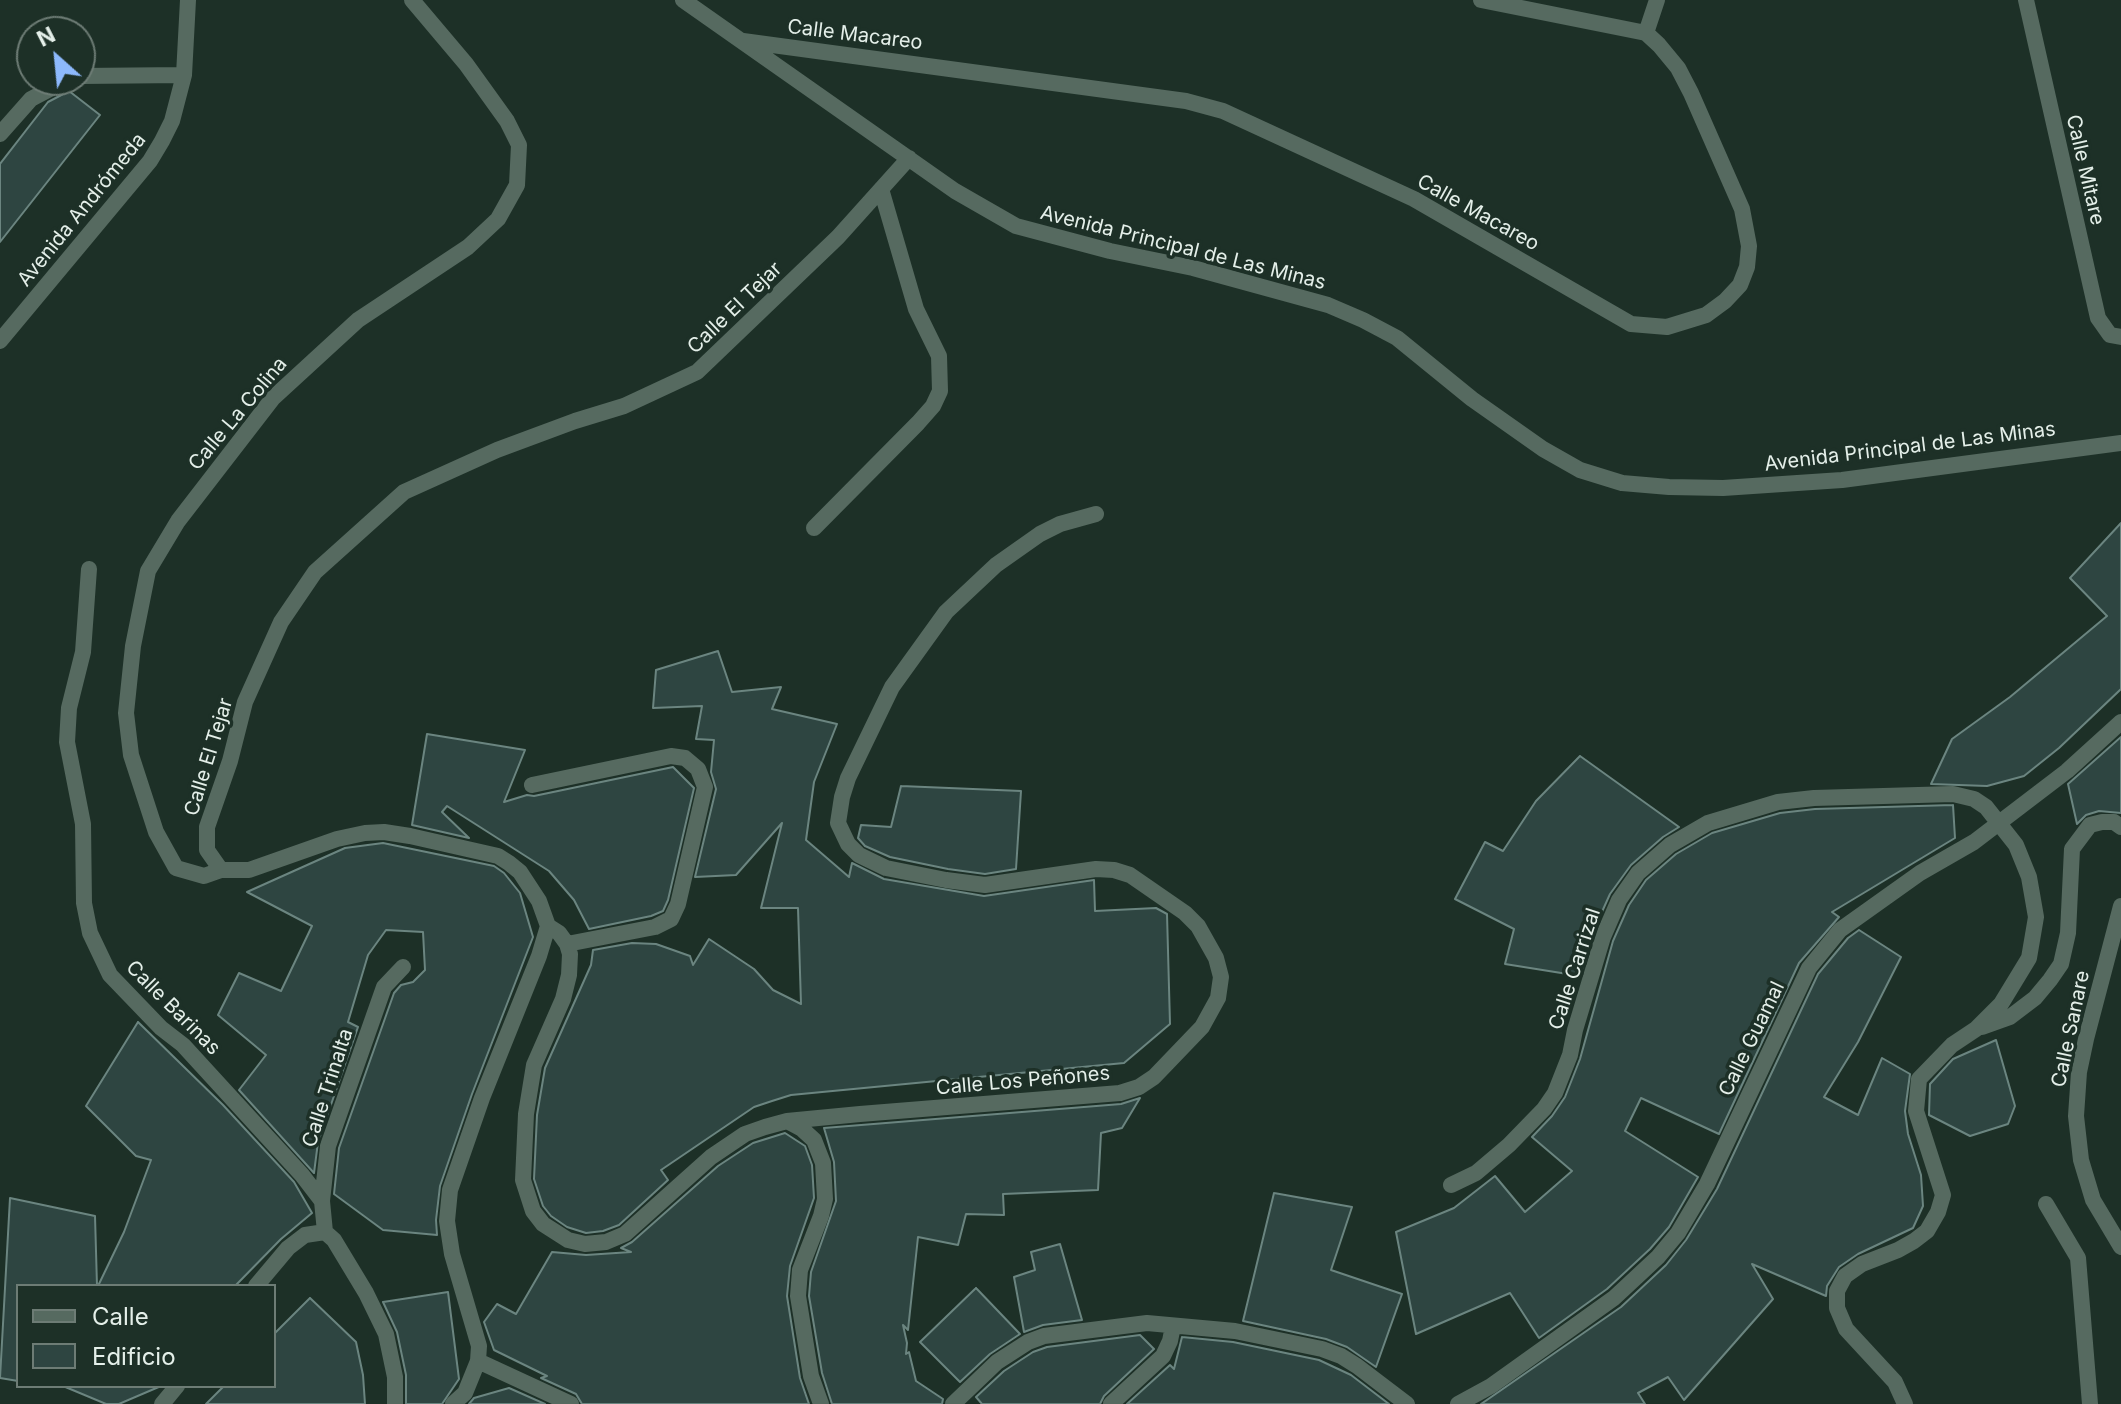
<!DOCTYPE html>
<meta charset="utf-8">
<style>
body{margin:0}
#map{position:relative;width:2121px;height:1404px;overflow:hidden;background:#1d3027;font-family:Inter,sans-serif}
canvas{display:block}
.legend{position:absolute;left:16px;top:1284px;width:260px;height:104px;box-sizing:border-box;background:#1d3027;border:2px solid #6d7c75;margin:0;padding:10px 14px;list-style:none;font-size:24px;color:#e4efe9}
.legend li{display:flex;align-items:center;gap:16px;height:40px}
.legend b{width:40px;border:2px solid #6d7c75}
.north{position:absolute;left:16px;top:16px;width:80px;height:80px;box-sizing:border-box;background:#1d3027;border:2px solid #6d7c75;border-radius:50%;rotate:333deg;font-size:22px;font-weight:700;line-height:32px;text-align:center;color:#e4efe9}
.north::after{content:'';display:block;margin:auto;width:28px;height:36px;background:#8db9fc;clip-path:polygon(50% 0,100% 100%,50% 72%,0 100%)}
</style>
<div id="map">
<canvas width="2121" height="1404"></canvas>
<ul class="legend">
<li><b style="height:10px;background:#566a60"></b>Calle</li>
<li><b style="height:22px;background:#2e4541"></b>Edificio</li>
</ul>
<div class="north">N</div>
</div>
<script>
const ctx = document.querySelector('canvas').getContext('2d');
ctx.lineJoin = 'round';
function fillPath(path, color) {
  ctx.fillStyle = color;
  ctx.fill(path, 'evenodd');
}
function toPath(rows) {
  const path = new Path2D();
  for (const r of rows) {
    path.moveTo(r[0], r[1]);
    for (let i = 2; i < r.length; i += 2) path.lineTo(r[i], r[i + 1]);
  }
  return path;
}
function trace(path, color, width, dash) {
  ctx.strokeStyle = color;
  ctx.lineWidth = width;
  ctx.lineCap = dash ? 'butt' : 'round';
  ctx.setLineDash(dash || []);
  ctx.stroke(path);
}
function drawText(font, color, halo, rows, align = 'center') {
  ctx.font = font + ' Inter,sans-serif';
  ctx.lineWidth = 7;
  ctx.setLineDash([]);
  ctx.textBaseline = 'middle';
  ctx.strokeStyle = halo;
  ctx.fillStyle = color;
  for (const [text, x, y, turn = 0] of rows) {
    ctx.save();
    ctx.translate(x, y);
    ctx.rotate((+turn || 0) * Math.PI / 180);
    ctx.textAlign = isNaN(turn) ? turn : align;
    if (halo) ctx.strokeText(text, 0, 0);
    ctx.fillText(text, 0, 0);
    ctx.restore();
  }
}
const building = toPath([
 [69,91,100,115,0,242,0,164,48,102,69,91],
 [2121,523,2121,689,2059,748,2024,776,1987,786,1931,784,1952,739,2010,697,2107,616,2070,578,2121,523],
 [718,651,732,692,781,687,772,709,837,724,814,782,806,840,849,877,852,863,884,879,984,896,1094,880,1095,911,1156,908,1167,914,1170,1024,1124,1063,791,1095,772,1101,754,1107,661,1170,668,1180,619,1225,603,1231,586,1233,567,1227,551,1216,543,1206,534,1179,537,1115,545,1068,591,965,593,950,632,943,656,944,690,956,693,965,709,939,754,969,773,990,801,1004,798,908,761,908,782,823,736,875,695,877,716,789,711,772,714,740,696,739,702,706,653,708,656,670,718,651],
 [427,734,525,750,504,802,527,795,534,796,673,767,694,788,668,900,663,911,651,916,589,929,574,900,549,871,447,806,442,812,469,838,412,825,427,734],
 [2121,737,2121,813,2099,811,2086,815,2077,824,2068,784,2121,737],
 [1580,756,1679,827,1663,837,1631,865,1610,894,1592,934,1580,976,1505,964,1514,929,1455,899,1485,842,1503,851,1536,801,1580,756],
 [901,786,1021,791,1016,869,985,874,948,869,890,857,865,846,858,838,861,825,891,827,901,786],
 [1953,805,1955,838,1832,912,1839,917,1799,963,1719,1134,1641,1098,1625,1131,1698,1177,1669,1227,1650,1249,1607,1289,1539,1338,1510,1293,1416,1334,1396,1232,1454,1208,1495,1176,1525,1212,1572,1171,1532,1137,1552,1116,1565,1097,1580,1059,1613,941,1629,905,1646,880,1676,854,1712,833,1780,813,1815,809,1953,805],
 [383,843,494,866,504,873,520,893,533,937,472,1094,440,1186,436,1220,437,1235,383,1230,334,1194,339,1148,394,993,401,985,413,982,425,970,423,932,386,930,368,955,348,1022,358,1027,318,1142,314,1173,239,1090,266,1055,218,1015,239,973,281,991,312,926,247,892,345,848,383,843],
 [1859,930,1901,957,1858,1042,1824,1097,1858,1115,1882,1058,1910,1074,1905,1111,1908,1134,1921,1175,1923,1206,1913,1228,1858,1254,1839,1267,1827,1286,1826,1296,1752,1264,1773,1299,1684,1400,1668,1377,1638,1393,1645,1404,1481,1404,1621,1307,1666,1265,1686,1240,1717,1189,1818,974,1848,938,1859,930],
 [138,1022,223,1105,294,1182,312,1213,281,1239,235,1286,98,1286,124,1232,151,1160,136,1156,86,1106,138,1022],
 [1996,1040,2015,1106,2008,1124,1970,1136,1929,1115,1930,1084,1953,1059,1996,1040],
 [1140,1098,1122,1128,1101,1133,1098,1190,1003,1194,1004,1215,966,1214,958,1245,918,1237,908,1330,903,1325,907,1343,906,1354,909,1352,916,1381,943,1399,942,1404,832,1404,822,1373,809,1296,811,1272,836,1201,834,1162,824,1128,1121,1104,1140,1098],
 [785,1133,805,1146,812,1165,814,1198,790,1266,787,1296,800,1378,809,1404,582,1404,576,1394,541,1378,547,1376,494,1350,484,1322,497,1304,516,1314,552,1252,586,1255,631,1252,621,1248,632,1242,718,1166,753,1143,785,1133],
 [1274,1193,1352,1207,1331,1270,1402,1294,1376,1367,1347,1347,1326,1339,1243,1321,1274,1193],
 [10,1198,95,1216,97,1286,18,1286,18,1381,0,1378,10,1198],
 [1060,1244,1082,1320,1043,1325,1024,1332,1014,1277,1035,1270,1031,1252,1060,1244],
 [976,1288,1020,1334,990,1354,960,1382,920,1342,976,1288],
 [448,1292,459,1379,442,1404,406,1404,406,1375,397,1332,383,1302,448,1292],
 [310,1298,356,1342,363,1375,365,1404,206,1404,224,1386,274,1386,274,1334,310,1298],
 [1140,1335,1154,1349,1104,1396,1100,1404,982,1404,976,1397,1004,1371,1033,1352,1047,1347,1140,1335],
 [1182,1337,1233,1342,1319,1360,1351,1375,1389,1404,1127,1404,1170,1365,1174,1369,1182,1337],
 [63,1386,161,1386,119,1404,106,1404,63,1386],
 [509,1388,545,1404,469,1404,474,1398,509,1388]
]);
fillPath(building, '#2e4541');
trace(building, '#6b8580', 2);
trace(toPath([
 [683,0,955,191,1016,226,1110,251,1193,268,1328,305,1363,320,1397,338,1472,399,1543,449,1580,470,1622,483,1669,487,1723,488,1842,480,2121,443],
 [2026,0,2098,318,2110,335,2121,337],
 [1646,33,1657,0],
 [743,41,1186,101,1223,111,1414,199,1631,324,1667,327,1706,315,1725,301,1740,285,1747,267,1749,246,1742,209,1691,93,1678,68,1659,45,1646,33,1481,0],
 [80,76,184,75],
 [0,134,31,99,67,80],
 [0,341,150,161,162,141,172,121,184,75,188,0],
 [814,528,918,423,933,406,940,391,939,356,916,309,881,189],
 [89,569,83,652,69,708,67,742,83,824,84,903,90,933,110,975,161,1028,183,1045,302,1175,322,1201],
 [532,785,671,756,685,758,698,769,705,787,678,904,671,919,655,927,567,944],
 [221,870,204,876,176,868,156,832,131,755,126,713,133,646,148,571,178,521,273,398,358,320,468,247,498,219,517,185,519,145,507,121,466,64,412,0],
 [2121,906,2086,1039,2079,1072,2076,1116,2081,1160,2093,1200,2121,1247],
 [548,926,559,933,567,944,570,954,569,975,563,999,534,1065,526,1114,523,1180,533,1211,543,1224,568,1240,585,1244,606,1242,625,1234,711,1157,745,1134,765,1127,787,1121,860,1114,1120,1093,1139,1087,1154,1077,1202,1027,1218,998,1221,977,1216,958,1198,926,1185,913,1130,875,1114,870,1096,869,985,885,946,880,886,868,859,855,848,844,838,823,842,797,848,778,892,687,946,612,996,565,1040,534,1060,524,1096,514],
 [1982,1027,2010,1017,2035,998,2050,980,2061,964,2068,933,2072,849,2090,825,2102,822,2114,822,2121,827],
 [787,1121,802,1129,814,1140,823,1163,825,1199,821,1216,800,1270,798,1296,811,1376,821,1404],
 [1451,1185,1476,1173,1509,1145,1544,1109,1555,1093,1570,1055,1575,1030,1603,937,1619,900,1638,873,1670,845,1708,823,1778,802,1814,798,1953,794,1974,799,1986,807,2016,845,2029,877,2036,917,2029,958,2001,1004,1976,1029,1952,1045,1919,1079,1916,1111,1943,1195,1938,1212,1927,1231,1914,1241,1898,1250,1862,1264,1845,1276,1837,1291,1837,1308,1846,1329,1895,1382,1905,1404],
 [2046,1204,2078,1258,2090,1404],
 [325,1232,322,1201,328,1146,384,987,403,967],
 [256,1286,288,1248,305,1235,325,1232,334,1240,366,1293,386,1334,395,1377,395,1404],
 [478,1361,571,1404],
 [162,1404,177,1386],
 [453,1404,465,1393,478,1361,479,1346,452,1254,447,1221,450,1190,482,1098,539,956,548,926,539,901,520,872,509,863,498,856,410,836,384,832,365,833,337,839,249,870,221,870,207,850,207,827,230,761,245,702,281,622,315,572,404,492,497,450,575,421,624,406,697,372,838,237,909,158],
 [953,1404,997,1362,1028,1342,1044,1336,1147,1323,1235,1331,1322,1349,1341,1356,1357,1366,1407,1404],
 [1111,1404,1163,1356,1170,1341,1173,1326],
 [1458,1404,1491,1386,1614,1298,1658,1257,1678,1233,1707,1184,1809,968,1840,930,1920,873,1974,842,2067,771,2121,722]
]), '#566a60', 16);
drawText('20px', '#e4efe9', '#1d3027', [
 ["Calle Macareo",855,35,7],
 ["Calle Mitare",2085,170,77],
 ["Avenida Andrómeda",82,210,-51],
 ["Calle Macareo",1478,213,29],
 ["Avenida Principal de Las Minas",1183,248,14],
 ["Calle El Tejar",735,308,-44],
 ["Calle La Colina",238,414,-50],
 ["Avenida Principal de Las Minas",1910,447,-7],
 ["Calle El Tejar",209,757,-73],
 ["Calle Carrizal",1575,969,-72],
 ["Calle Barinas",173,1008,45],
 ["Calle Sanare",2071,1029,-78],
 ["Calle Guamal",1752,1039,-64],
 ["Calle Los Peñones",1023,1081,-5],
 ["Calle Trinalta",328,1088,-72]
]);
</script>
